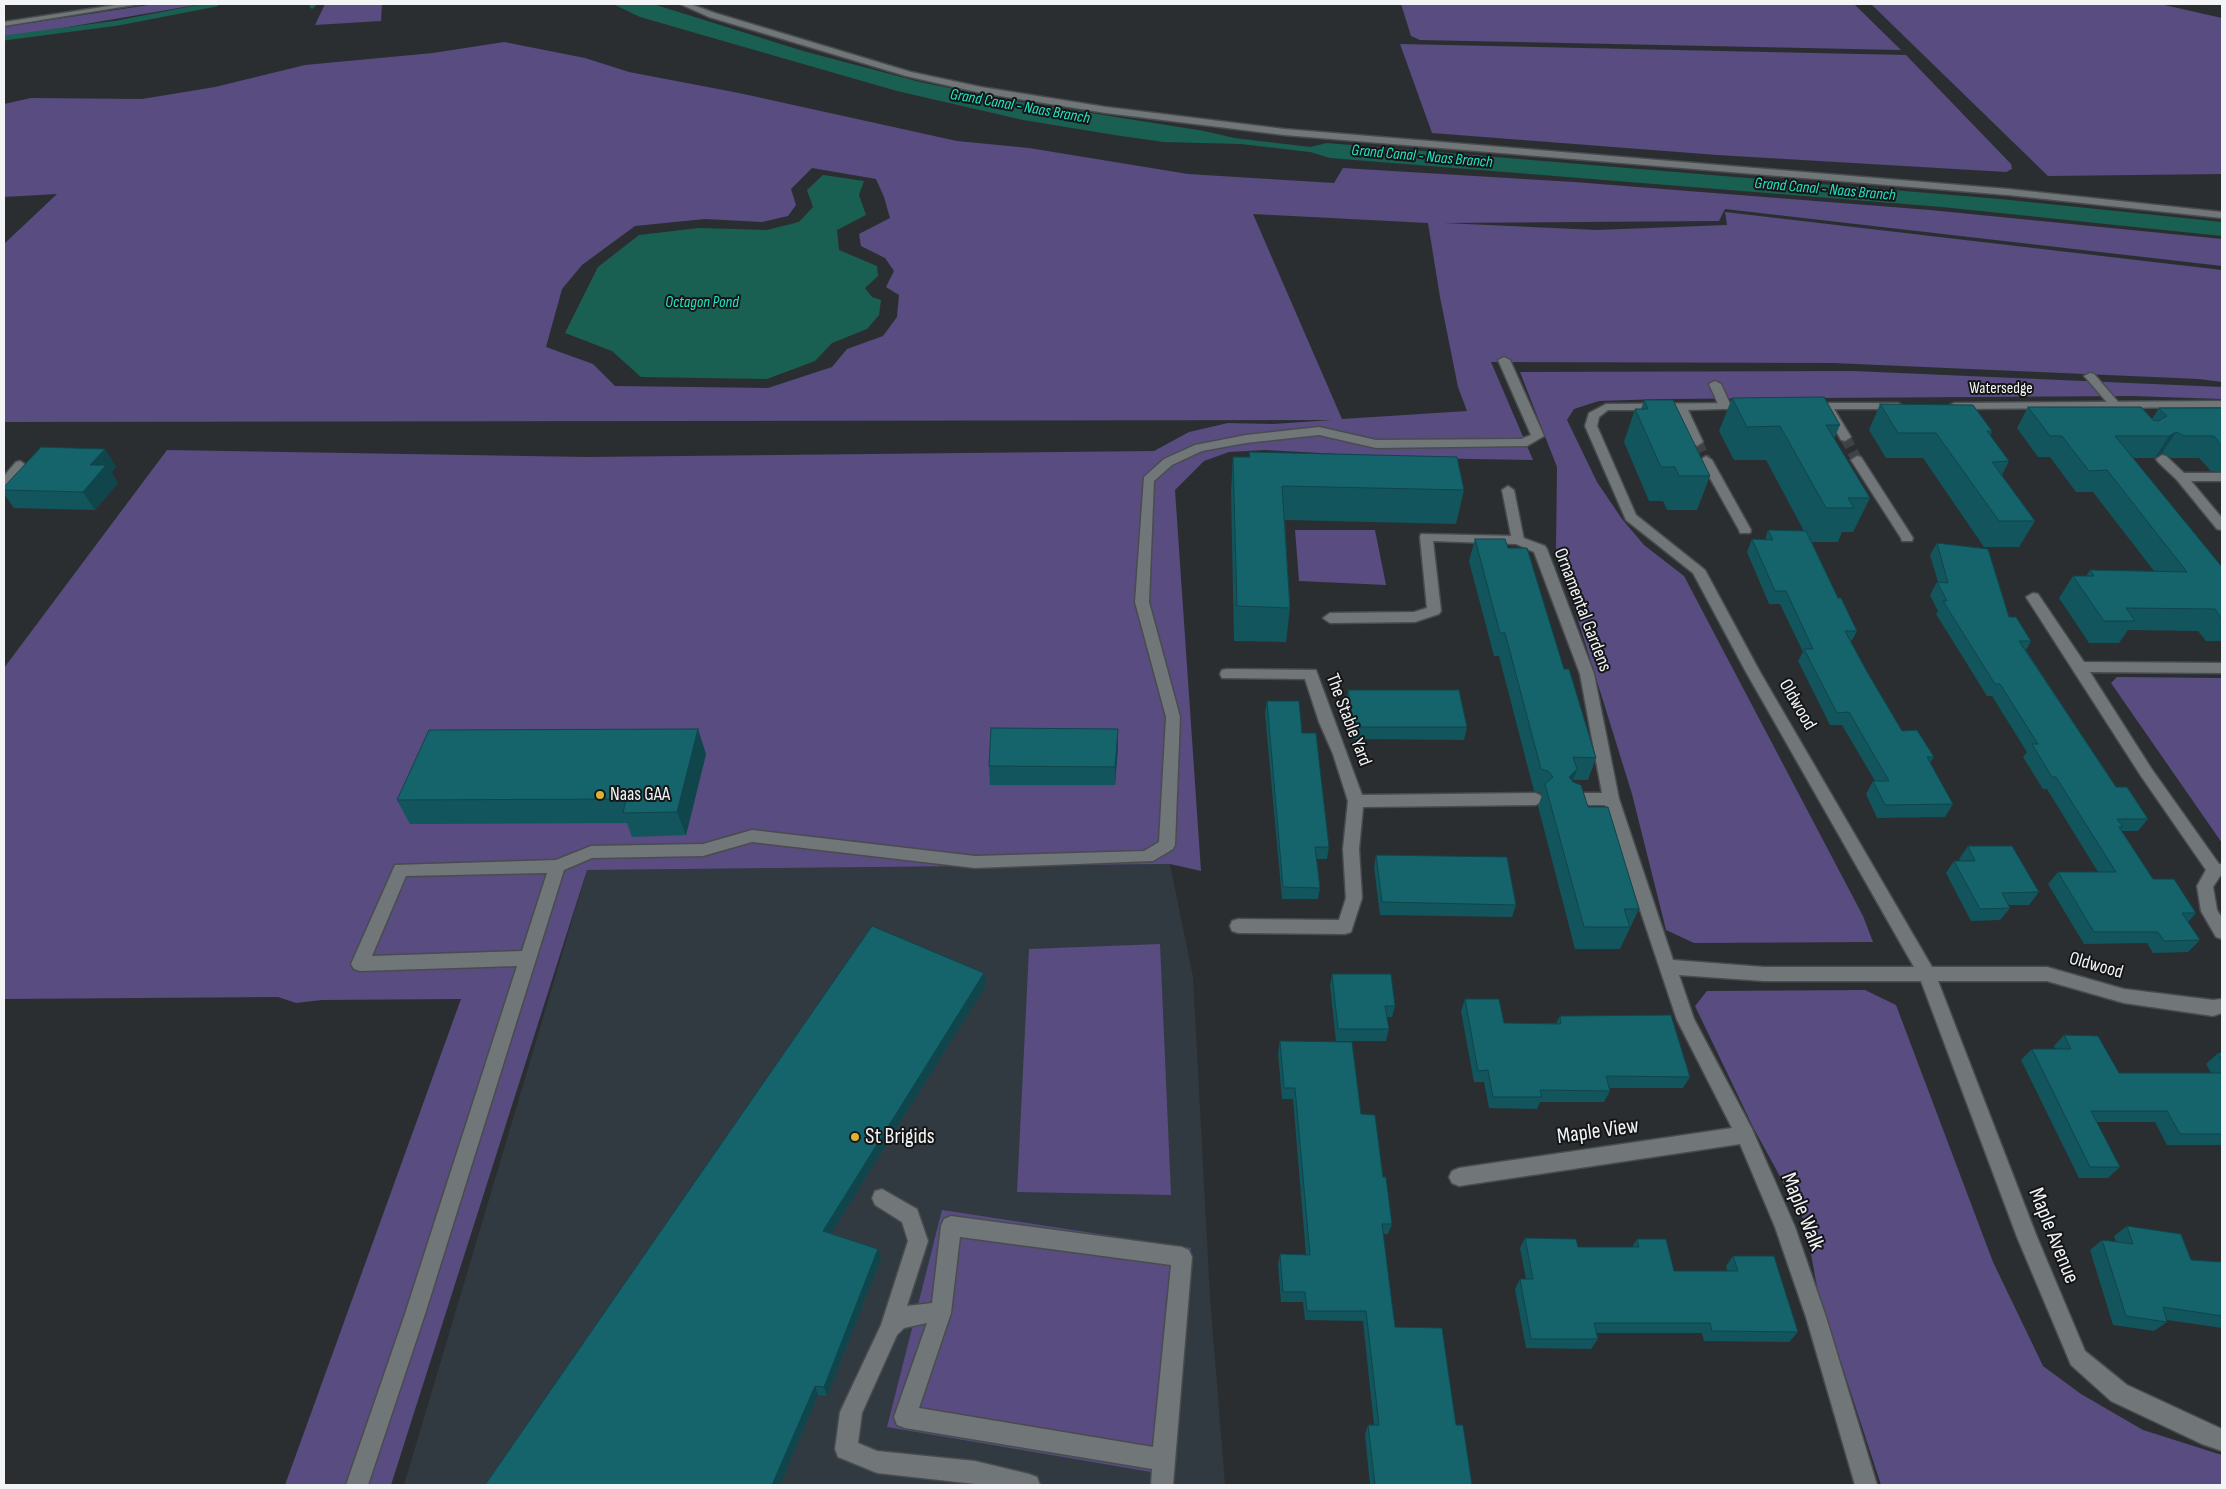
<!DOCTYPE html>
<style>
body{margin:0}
#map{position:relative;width:2226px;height:1489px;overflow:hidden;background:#2b2e31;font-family:"Sofia Sans Condensed",sans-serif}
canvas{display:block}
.frame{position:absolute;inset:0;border:5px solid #f2f4f6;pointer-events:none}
</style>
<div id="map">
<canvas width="2226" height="1489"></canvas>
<div class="frame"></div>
</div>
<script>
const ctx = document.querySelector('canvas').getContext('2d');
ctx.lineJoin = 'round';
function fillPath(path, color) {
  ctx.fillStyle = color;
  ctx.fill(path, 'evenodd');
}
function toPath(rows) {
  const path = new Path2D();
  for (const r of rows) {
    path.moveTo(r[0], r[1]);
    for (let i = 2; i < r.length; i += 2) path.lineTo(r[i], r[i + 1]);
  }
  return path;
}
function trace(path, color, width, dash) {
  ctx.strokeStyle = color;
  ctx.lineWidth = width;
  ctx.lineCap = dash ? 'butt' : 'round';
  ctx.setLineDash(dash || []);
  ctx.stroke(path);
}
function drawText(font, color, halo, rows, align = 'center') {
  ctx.font = font + ' "Sofia Sans Condensed",sans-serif';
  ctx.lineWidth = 4;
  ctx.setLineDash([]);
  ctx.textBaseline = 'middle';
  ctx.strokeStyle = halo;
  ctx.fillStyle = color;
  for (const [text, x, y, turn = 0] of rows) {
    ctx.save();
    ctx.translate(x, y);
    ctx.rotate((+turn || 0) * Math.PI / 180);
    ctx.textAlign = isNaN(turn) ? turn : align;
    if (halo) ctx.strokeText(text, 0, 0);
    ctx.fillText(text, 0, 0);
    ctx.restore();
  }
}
fillPath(toPath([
 [1170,864,1193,977,1210,1297,1225,1485,404,1485,587,870]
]), '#313a40');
fillPath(toPath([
 [155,4,202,4,4,38,4,27],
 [325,4,382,4,381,21,315,25],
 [1401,4,1854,4,1901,50,1420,40,1411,36],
 [1871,4,2160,4,2222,18,2222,174,2048,176],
 [504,42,585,58,629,72,739,93,957,141,1029,148,1188,174,1334,183,1343,168,1574,182,1930,210,2222,239,2222,266,1725,209,1719,221,1444,223,1597,230,1727,225,1725,212,2222,270,2222,382,2199,379,1833,363,1491,362,1533,460,1412,458,1265,450,1229,452,1204,461,1175,490,1201,871,1170,864,587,870,391,1485,285,1485,461,999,322,1000,296,1003,278,997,4,999,4,668,167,450,587,457,1154,451,1189,432,1228,423,1273,424,1332,420,4,422,4,244,57,194,4,197,4,104,31,98,142,99,215,87,305,65,433,53],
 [812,168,876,179,884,197,890,218,859,234,861,246,885,258,894,271,886,287,899,295,897,317,883,336,847,349,832,367,768,388,615,386,593,364,546,347,562,289,582,265,635,226,705,219,762,222,788,216,796,205,791,189],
 [1253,214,1428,223,1440,297,1458,387,1467,411,1342,419],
 [1400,44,1906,55,2011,164,2012,169,2006,172,1717,155,1432,133],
 [1853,371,2222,387,2222,399,2131,396,1662,399,1599,401,1574,409,1567,420,1597,482,1622,519,1644,545,1684,576,1863,916,1873,942,1694,943,1666,930,1632,794,1556,549,1557,467,1520,372],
 [1295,530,1375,530,1386,585,1299,581],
 [2117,677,2222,678,2222,843,2111,683],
 [1160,944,1171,1195,1017,1192,1029,949],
 [1865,990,1896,1005,1993,1262,2043,1366,2081,1394,2143,1430,2222,1455,2222,1485,1881,1485,1818,1292,1805,1222,1754,1129,1695,1006,1707,991],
 [942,1210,1191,1248,1163,1474,887,1427]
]), '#584c81');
fillPath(toPath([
 [613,4,653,4,803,51,920,82,1002,99,1204,131,1234,138,1310,147,1327,143,2000,199,2222,222,2222,236,1942,207,1330,158,1310,152,1241,144,1164,142,1121,136,1023,120,897,91,640,17],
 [823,175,864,181,859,195,866,215,837,230,839,250,877,266,878,276,865,288,872,297,881,300,879,315,867,329,832,343,815,361,767,379,641,377,612,351,565,333,598,267,639,235,699,228,767,230,799,222,813,207,807,190]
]), '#1a6052');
trace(toPath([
 [312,6,314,4],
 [4,38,118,23,216,4]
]), '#1a6052', 5);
trace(toPath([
 [1845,437,1857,460],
 [1697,442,1706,460]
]), '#3f4245', 11, [11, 5.5]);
const service = toPath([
 [1504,357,1510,360,1544,436,1527,446,1376,448,1319,435,1246,443,1202,451,1172,465,1154,481,1149,602,1180,717,1175,845,1173,849,1153,861,975,868,752,842,703,856,592,858,564,870,425,1314,368,1485,346,1485,405,1314,517,966,360,971,354,969,351,964,395,865,556,860,591,846,703,844,752,830,975,856,1144,851,1159,842,1166,717,1135,602,1144,477,1164,459,1195,445,1246,435,1319,427,1376,440,1521,439,1531,435,1498,360,1504,357],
 [547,873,522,951,372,956,406,876,547,873],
 [2090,373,2094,374,2119,403,2119,407,2111,407,2086,378,2084,376,2090,373],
 [1715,381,1721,384,1731,406,1729,408,1725,409,1719,406,1709,384,1715,381],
 [1508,486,1514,490,1524,540,1518,544,1512,540,1502,490,1508,486],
 [882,1189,917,1209,928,1241,907,1306,932,1303,941,1226,944,1219,951,1216,1182,1247,1189,1250,1192,1257,1173,1485,1151,1485,1152,1469,905,1428,897,1425,894,1417,927,1323,904,1328,897,1335,862,1413,858,1443,877,1451,975,1461,1029,1474,1037,1477,1040,1485,984,1485,877,1473,838,1457,835,1449,840,1412,881,1325,908,1241,902,1222,875,1205,872,1198,875,1191,882,1189],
 [960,1237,1171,1265,1153,1447,919,1408,951,1313,960,1237]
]);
const minor = toPath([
 [122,4,140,4,4,26,4,22,122,4],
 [680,4,690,4,715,13,911,72,981,87,1106,107,1284,129,2008,189,2222,212,2222,218,2008,195,1284,135,1106,113,981,93,906,76,709,17,680,4],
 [2222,401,2222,407,1954,409,1948,406,1954,403,2222,401],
 [1748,403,1754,406,1752,408,1688,410,1703,442,1697,446,1691,442,1677,410,1608,410,1599,417,1597,426,1636,515,1705,570,1760,672,1932,967,2047,967,2124,989,2213,1000,2222,999,2222,1013,2213,1016,2124,1003,2047,981,1938,981,2037,1237,2085,1351,2127,1385,2222,1429,2222,1451,2202,1444,2111,1401,2071,1365,2017,1237,1921,981,1764,981,1679,975,1694,1019,1752,1129,1795,1227,1826,1317,1877,1485,1855,1485,1806,1317,1775,1227,1740,1144,1459,1186,1452,1183,1449,1177,1452,1171,1459,1168,1732,1128,1677,1020,1605,805,1571,805,1566,803,1563,799,1566,795,1571,793,1602,793,1580,674,1534,552,1516,544,1433,541,1441,611,1439,614,1415,622,1330,623,1323,618,1330,613,1414,612,1427,608,1420,537,1421,534,1518,536,1545,546,1547,549,1594,674,1619,799,1673,960,1764,967,1914,967,1746,672,1693,573,1626,520,1585,426,1589,413,1606,404,1748,403],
 [1809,403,1898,403,1904,406,1898,409,1834,409,1851,437,1845,441,1841,440,1824,409,1805,408,1803,406,1809,403],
 [2162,455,2166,456,2184,473,2222,473,2222,481,2191,481,2222,518,2222,530,2217,529,2177,480,2158,462,2156,459,2162,455],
 [1706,456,1712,460,1751,530,1750,533,1740,533,1739,530,1700,460,1706,456],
 [1857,456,1861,457,1913,538,1912,541,1902,541,1901,538,1851,460,1857,456],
 [20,461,26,465,8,486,4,487,4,476,16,462,20,461],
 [2033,593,2038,594,2084,662,2222,663,2222,673,2090,672,2151,768,2219,864,2222,864,2222,876,2220,876,2213,887,2217,910,2222,918,2222,939,2216,937,2201,911,2197,886,2206,870,2141,776,2026,597,2033,593],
 [1227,669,1316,670,1362,795,1535,793,1540,795,1543,799,1540,803,1535,805,1363,807,1359,849,1362,898,1351,932,1345,934,1238,933,1232,931,1230,926,1232,921,1238,919,1339,920,1346,898,1343,849,1348,801,1333,754,1319,722,1305,679,1222,678,1220,674,1222,670,1227,669]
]);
trace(service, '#494c4e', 3);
trace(minor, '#494c4e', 3);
fillPath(service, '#717678');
fillPath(minor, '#717678');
fillPath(toPath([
 [1732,398,1840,425,1834,439,1870,498,1853,532,1842,532,1838,542,1812,542,1838,598,1857,631,1851,642,1866,670,1902,731,1934,757,1930,763,1953,804,1945,817,1877,818,1866,794,1873,781,1875,781,1842,725,1830,725,1798,661,1803,652,1780,604,1769,604,1747,552,1752,539,1765,540,1768,530,1804,531,1766,460,1734,460,1719,431],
 [1644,400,1710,476,1697,510,1667,510,1663,501,1649,501,1624,442,1635,409,1641,409],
 [1880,404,1992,431,1990,436,2009,461,2002,475,2035,521,2019,547,1984,547,1923,458,1886,458,1869,430],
 [2028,407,2152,419,2159,408,2222,408,2222,472,2211,471,2199,458,2171,458,2162,453,2155,458,2132,458,2222,567,2222,641,2206,641,2198,631,2128,630,2119,643,2089,643,2059,598,2073,576,2086,576,2090,570,2154,571,2093,492,2076,492,2050,457,2038,457,2017,428],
 [105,449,116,467,111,472,118,483,95,510,14,508,4,494,4,487],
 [1249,452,1464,490,1456,524,1285,520,1290,608,1286,642,1234,641,1231,491,1233,457,1249,457],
 [1475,539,1508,548,1564,669,1596,758,1588,780,1573,780,1573,781,1588,807,1639,909,1620,949,1575,949,1538,806,1542,795,1541,793,1534,791,1499,656,1494,656,1469,561],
 [1937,543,2031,641,2026,650,2116,787,2148,819,2138,831,2121,831,2153,879,2196,913,2188,922,2200,940,2188,952,2153,953,2147,943,2084,944,2048,884,2058,872,2098,872,2047,789,2043,789,2023,757,2027,752,1992,696,1987,696,1936,614,1938,611,1930,595,1937,582,1938,582,1930,555],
 [1348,690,1467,727,1464,740,1352,739,1346,702],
 [1267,701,1302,733,1329,847,1327,859,1317,859,1320,888,1318,899,1282,899,1265,713],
 [1118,729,1118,747,1115,785,990,785,989,766],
 [706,754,686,835,632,837,627,823,410,824,397,800],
 [1968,846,2039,892,2029,905,2008,905,2010,908,2000,920,1971,921,1946,873,1954,861,1960,861,1959,859],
 [1376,855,1516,905,1512,917,1380,915,1374,867],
 [1332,974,1395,1006,1392,1017,1387,1017,1389,1029,1386,1041,1336,1041,1330,985],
 [986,985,831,1233,881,1259,827,1396,818,1395,780,1485,485,1485],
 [1465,999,1504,1023,1556,1023,1560,1016,1690,1077,1683,1088,1609,1088,1610,1091,1604,1102,1540,1102,1537,1109,1489,1108,1484,1082,1474,1082,1461,1011],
 [2064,1035,2119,1073,2211,1073,2206,1064,2218,1053,2222,1053,2222,1145,2167,1145,2155,1122,2096,1122,2120,1167,2108,1178,2079,1178,2021,1060,2032,1049,2055,1049,2054,1046],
 [1280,1041,1361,1114,1383,1177,1392,1224,1388,1234,1383,1234,1395,1327,1456,1425,1472,1485,1370,1485,1365,1434,1368,1425,1374,1425,1363,1321,1305,1320,1303,1302,1281,1302,1278,1265,1280,1254,1306,1255,1293,1099,1282,1099,1278,1053],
 [2127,1226,2191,1260,2222,1262,2222,1328,2167,1320,2167,1322,2154,1331,2113,1325,2090,1250,2102,1240,2116,1242,2114,1236],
 [1525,1238,1578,1247,1632,1247,1637,1239,1674,1271,1727,1271,1726,1266,1733,1256,1798,1332,1789,1342,1704,1341,1702,1333,1596,1333,1598,1339,1591,1349,1526,1348,1515,1289,1520,1279,1526,1279,1520,1248]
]), '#12555c');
fillPath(toPath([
 [2176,432,2162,453,2155,458,2169,436],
 [105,449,116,467,111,472,118,483,95,510,83,492,90,465],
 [698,729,706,754,686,835,677,812],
 [1118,729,1118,747,1115,785,1115,767],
 [1577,769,1569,792,1569,777],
 [984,973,986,985,826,1241,823,1231],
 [878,1249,881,1259,827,1396,824,1387],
 [815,1386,818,1395,780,1485,772,1485]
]), '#0f454b');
const building = toPath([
 [1824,397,1840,425,1826,425,1870,498,1848,498,1854,508,1826,508,1780,426,1747,427,1732,398,1824,397],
 [1644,400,1673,400,1710,476,1679,476,1675,467,1661,467,1635,409,1648,409,1644,400],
 [1880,404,1973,405,1992,431,1987,431,2009,461,1992,462,2035,521,1999,521,1936,433,1898,433,1880,404],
 [2028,407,2141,407,2153,420,2158,421,2167,416,2159,408,2222,408,2222,446,2214,436,2185,436,2176,432,2169,436,2115,436,2222,567,2222,619,2215,609,2126,608,2135,621,2104,621,2073,576,2094,576,2090,570,2187,572,2107,470,2089,471,2062,436,2050,436,2028,407],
 [41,447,105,449,90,465,106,465,83,492,4,490,4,487,41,447],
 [1249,452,1457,457,1464,490,1282,486,1290,608,1237,606,1233,457,1250,457,1249,452],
 [1768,530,1806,531,1838,598,1841,598,1857,631,1845,631,1866,670,1902,731,1917,730,1934,757,1927,757,1953,804,1885,805,1873,781,1889,781,1849,712,1837,713,1804,649,1813,649,1786,591,1775,591,1752,539,1773,540,1768,530],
 [1475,539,1505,539,1508,548,1527,548,1564,669,1569,669,1596,758,1573,757,1577,769,1569,777,1573,782,1581,785,1588,807,1608,807,1639,909,1624,909,1630,927,1584,927,1545,784,1553,777,1548,771,1541,769,1505,633,1500,633,1475,539],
 [1937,543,1988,549,2009,617,2016,617,2031,641,2019,641,2116,787,2127,787,2148,819,2117,819,2123,827,2119,827,2153,879,2174,879,2196,913,2182,913,2200,940,2164,941,2158,932,2094,932,2058,872,2116,872,2056,777,2052,777,2032,744,2038,744,2000,684,1995,684,1943,601,1947,601,1937,582,1948,583,1937,543],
 [1348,690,1459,690,1467,727,1354,727,1348,690],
 [1267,701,1299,701,1302,733,1316,733,1329,847,1315,847,1320,888,1283,887,1267,701],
 [991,728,1118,729,1115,767,989,766,991,728],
 [698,729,677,812,623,813,626,799,397,800,429,730,698,729],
 [1968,846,2012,846,2039,892,2002,893,2010,908,1980,909,1954,861,1975,861,1968,846],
 [1376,855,1507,857,1516,905,1382,902,1376,855],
 [872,926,984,973,823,1231,878,1249,824,1387,815,1386,772,1485,485,1485,872,926],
 [1332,974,1391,974,1395,1006,1385,1006,1389,1029,1338,1029,1332,974],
 [1465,999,1499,999,1504,1023,1561,1024,1560,1016,1671,1015,1690,1077,1606,1076,1610,1091,1540,1090,1542,1097,1493,1097,1488,1070,1478,1071,1465,999],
 [2064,1035,2098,1036,2119,1073,2222,1073,2222,1134,2180,1134,2167,1111,2091,1111,2120,1167,2090,1167,2032,1049,2071,1049,2064,1035],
 [1280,1041,1352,1042,1361,1114,1375,1115,1383,1177,1386,1177,1392,1224,1382,1224,1395,1327,1442,1328,1456,1425,1463,1425,1472,1485,1375,1485,1368,1425,1379,1425,1366,1311,1307,1311,1305,1292,1283,1292,1280,1254,1310,1255,1295,1088,1284,1088,1280,1041],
 [2218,1053,2222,1053,2222,1061,2218,1053],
 [2127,1226,2181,1234,2191,1260,2222,1262,2222,1316,2163,1307,2167,1322,2126,1316,2102,1240,2133,1244,2127,1226],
 [1525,1238,1576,1239,1578,1247,1639,1247,1637,1239,1666,1239,1674,1271,1738,1271,1733,1256,1774,1256,1798,1332,1712,1331,1710,1323,1594,1323,1598,1339,1531,1339,1520,1279,1533,1279,1525,1238]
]);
fillPath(building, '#15636b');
trace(building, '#0f454b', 1);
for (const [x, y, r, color] of [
 [600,795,5,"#dcb233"],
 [855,1137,5,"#dcb233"]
]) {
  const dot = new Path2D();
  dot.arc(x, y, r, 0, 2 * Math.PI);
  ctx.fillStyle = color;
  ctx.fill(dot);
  trace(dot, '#151617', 2);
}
drawText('italic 16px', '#20e6c5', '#151617', [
 ["Grand Canal - Naas Branch",1020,107,10],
 ["Grand Canal - Naas Branch",1422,157,5],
 ["Grand Canal - Naas Branch",1825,190,5],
 ["Octagon Pond",702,303]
]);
drawText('16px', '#f2f4f6', '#151617', [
 ["Watersedge",2001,389]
]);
drawText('19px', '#f2f4f6', '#151617', [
 ["Ornamental Gardens",1582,610,69],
 ["Oldwood",1797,705,60],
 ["The Stable Yard",1348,720,69],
 ["Oldwood",2096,966,16]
]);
drawText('19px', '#f2f4f6', '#151617', [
 ["Naas GAA",610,795]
], 'left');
drawText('22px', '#f2f4f6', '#151617', [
 ["Maple View",1598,1132,-8],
 ["Maple Walk",1802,1212,68],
 ["Maple Avenue",2053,1236,68]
]);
drawText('22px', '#f2f4f6', '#151617', [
 ["St Brigids",865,1137]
], 'left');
</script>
